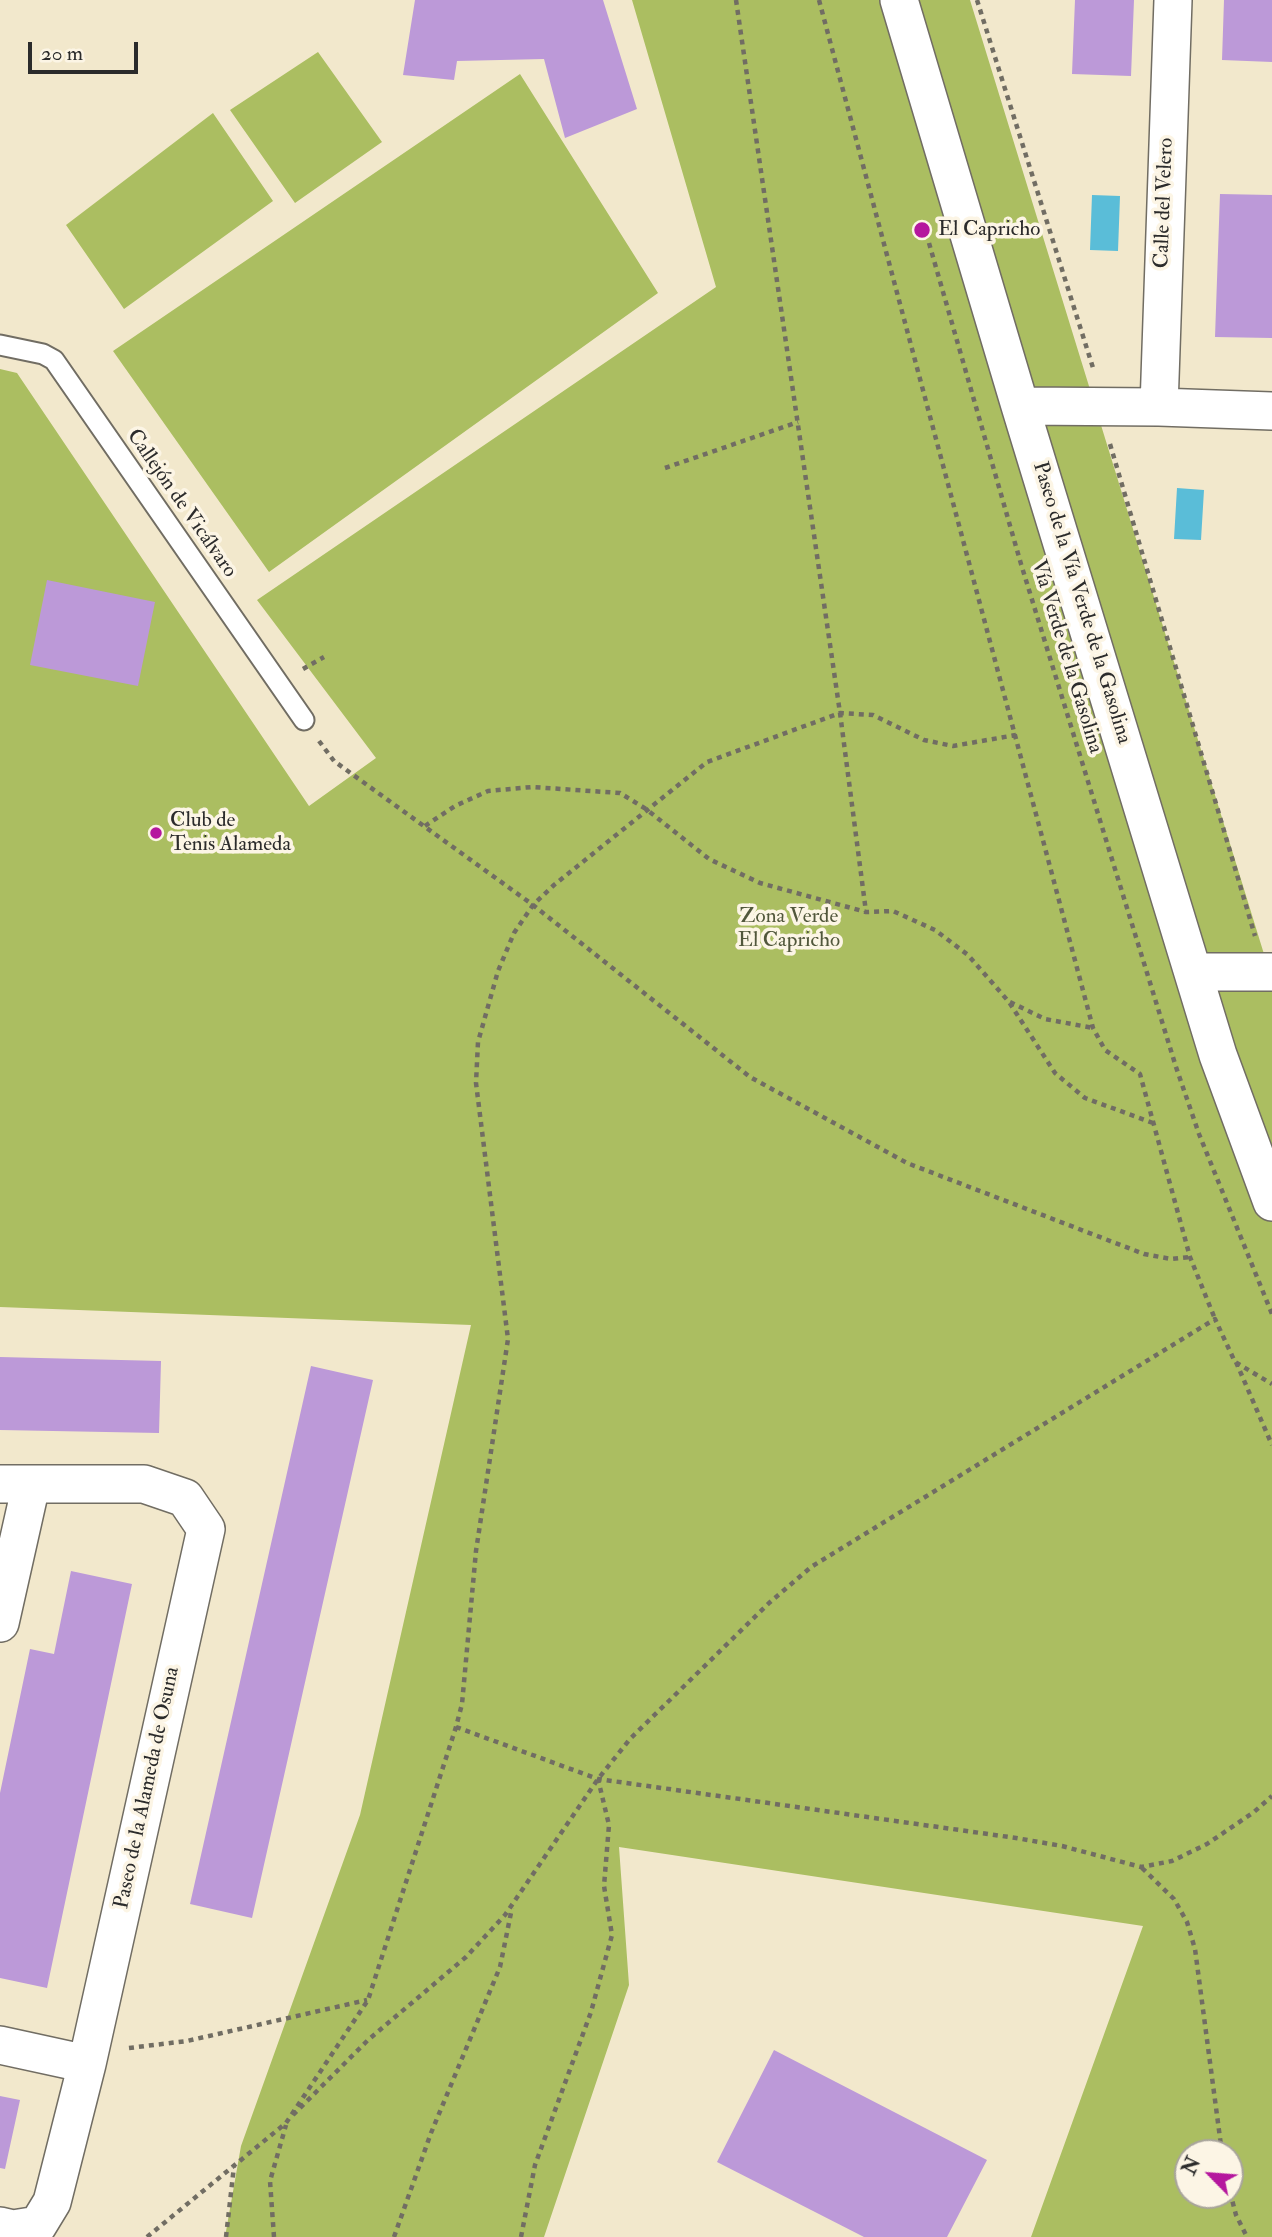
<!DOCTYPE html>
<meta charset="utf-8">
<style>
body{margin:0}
#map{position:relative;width:1272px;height:2237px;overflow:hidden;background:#f2e8cc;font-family:"IM FELL Double Pica",serif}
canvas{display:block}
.north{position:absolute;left:1174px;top:2139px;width:70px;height:70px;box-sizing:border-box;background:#fcf5e5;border:2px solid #a8a49b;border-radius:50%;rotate:295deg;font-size:19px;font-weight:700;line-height:28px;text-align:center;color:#2b2b2b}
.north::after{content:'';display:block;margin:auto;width:24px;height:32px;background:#b5179e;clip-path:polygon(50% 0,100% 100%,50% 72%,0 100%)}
.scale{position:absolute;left:28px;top:42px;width:110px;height:32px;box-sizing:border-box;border:4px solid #2b2b2b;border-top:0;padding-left:9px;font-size:21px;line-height:24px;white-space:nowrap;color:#2b2b2b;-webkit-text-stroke:5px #fcf5e5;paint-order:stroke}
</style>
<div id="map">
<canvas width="1272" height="2237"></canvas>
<div class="north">N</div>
<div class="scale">20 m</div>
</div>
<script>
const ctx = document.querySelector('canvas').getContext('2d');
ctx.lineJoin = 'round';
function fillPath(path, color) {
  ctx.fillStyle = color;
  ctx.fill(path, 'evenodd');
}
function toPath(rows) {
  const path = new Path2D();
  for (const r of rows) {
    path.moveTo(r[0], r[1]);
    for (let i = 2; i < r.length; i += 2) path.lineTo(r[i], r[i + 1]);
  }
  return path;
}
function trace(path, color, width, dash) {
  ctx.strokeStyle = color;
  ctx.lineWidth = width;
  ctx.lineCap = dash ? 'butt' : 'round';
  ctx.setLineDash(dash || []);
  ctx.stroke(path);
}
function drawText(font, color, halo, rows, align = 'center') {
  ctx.font = font + ' "IM FELL Double Pica",serif';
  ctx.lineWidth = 7;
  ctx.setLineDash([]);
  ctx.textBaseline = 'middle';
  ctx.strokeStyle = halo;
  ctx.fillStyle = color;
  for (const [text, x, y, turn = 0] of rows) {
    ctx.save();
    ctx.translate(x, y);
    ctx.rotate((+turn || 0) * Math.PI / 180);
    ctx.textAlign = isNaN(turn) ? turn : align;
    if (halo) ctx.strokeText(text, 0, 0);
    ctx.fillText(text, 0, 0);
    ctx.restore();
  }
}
fillPath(toPath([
 [632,0,970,0,1272,980,1272,2237,1031,2237,1143,1926,619,1847,629,1985,544,2237,225,2237,241,2146,360,1815,471,1325,0,1307,0,369,17,373,309,806,376,758,257,600,716,287],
 [1188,2153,1230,2153,1230,2195,1188,2195],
 [318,52,382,142,295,203,230,110],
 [520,74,658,293,269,572,113,351],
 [213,113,273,201,124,309,66,225]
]), '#abbe61');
fillPath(toPath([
 [1092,195,1120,196,1118,251,1090,250],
 [1177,488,1204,490,1201,540,1174,539]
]), '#5abdd8');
fillPath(toPath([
 [415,0,603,0,637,109,565,138,544,59,457,61,454,80,403,75],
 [1075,0,1134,0,1131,76,1072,74],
 [1224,0,1272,0,1272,62,1222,60],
 [1220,194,1272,195,1272,338,1215,337],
 [47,580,155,602,138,686,30,665],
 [0,1357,161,1361,159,1433,0,1430],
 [311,1366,373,1380,252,1918,190,1904],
 [71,1571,132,1584,47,1988,0,1978,0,1793,30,1649,54,1654],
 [774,2050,987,2160,947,2237,864,2237,717,2162],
 [0,2096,20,2100,5,2169,0,2168]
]), '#bc99d8');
const lane = toPath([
 [0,345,43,354,54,360,304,720]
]);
const street = toPath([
 [899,0,1020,406,1218,1055,1272,1202],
 [1020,406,1159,407,1272,411],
 [1159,407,1173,0],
 [1195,972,1272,972],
 [0,1484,144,1484,185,1498,206,1529,87,2064,52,2202,38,2225,13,2229,0,2226],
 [0,1623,31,1485],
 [0,2045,87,2064]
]);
trace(lane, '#716d63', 23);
trace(street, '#716d63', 40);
trace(toPath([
 [736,0,840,713,866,912],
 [819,0,1093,1028,1105,1050,1140,1074,1190,1257,1215,1319],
 [977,0,1094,371],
 [929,243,1021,564,1176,1067,1199,1134,1272,1314],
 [1110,444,1255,936],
 [665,468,798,422],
 [303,669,324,657],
 [319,741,334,761,533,905,750,1077,907,1163,1144,1254,1171,1259,1190,1257],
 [425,826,455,806,488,791,532,787,620,793,646,809,709,859,760,883,866,912,893,911,935,930,968,955,1009,1002,1055,1073,1085,1098,1153,1123],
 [1010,1002,1045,1019,1093,1028],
 [1236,1362,1272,1445],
 [456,1727,598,1779,1016,1838,1062,1846,1141,1867,1172,1861,1207,1844,1254,1812,1272,1796],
 [1142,1868,1174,1899,1187,1922,1195,1949,1222,2153],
 [129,2048,187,2041,367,2000],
 [293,2115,368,2040,466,1957,505,1915,598,1779,630,1739,769,1603,811,1567,1215,1319,1235,1362,1272,1384],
 [1230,2192,1236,2215,1247,2237],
 [147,2237,286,2123,368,2000,456,1727,462,1704,476,1551,508,1339,476,1083,478,1042,498,971,514,933,533,905,554,885,707,762,840,713,873,715,924,740,953,746,1016,735],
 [226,2237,234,2166],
 [274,2237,270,2181,286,2125],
 [394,2237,431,2133,500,1967,512,1908],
 [521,2237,535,2165,591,2012,612,1935,604,1886,609,1825,598,1779]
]), '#716d63', 4.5, [5, 5]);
trace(lane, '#fff', 19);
trace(street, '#fff', 37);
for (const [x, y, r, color] of [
 [922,230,9,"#b5179e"],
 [156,833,7,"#b5179e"]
]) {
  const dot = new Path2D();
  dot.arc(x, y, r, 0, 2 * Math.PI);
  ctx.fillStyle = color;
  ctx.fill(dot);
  trace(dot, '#fcf5e5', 2.5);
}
drawText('21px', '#2b2b2b', '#fcf5e5', [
 ["Calle del Velero",1165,203,-88],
 ["Callejón de Vicálvaro",181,504,55],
 ["Paseo de la Vía Verde de la Gasolina",1081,603,73],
 ["Vía Verde de la Gasolina",1066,657,73],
 ["Paseo de la Alameda de Osuna",148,1788,-78]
]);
drawText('21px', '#2b2b2b', '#fcf5e5', [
 ["El Capricho",938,230],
 ["Club de",170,821],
 ["Tenis Alameda",170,845]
], 'left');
drawText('21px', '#51573b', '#fcf5e5', [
 ["Zona Verde",789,917],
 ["El Capricho",789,941]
]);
</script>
